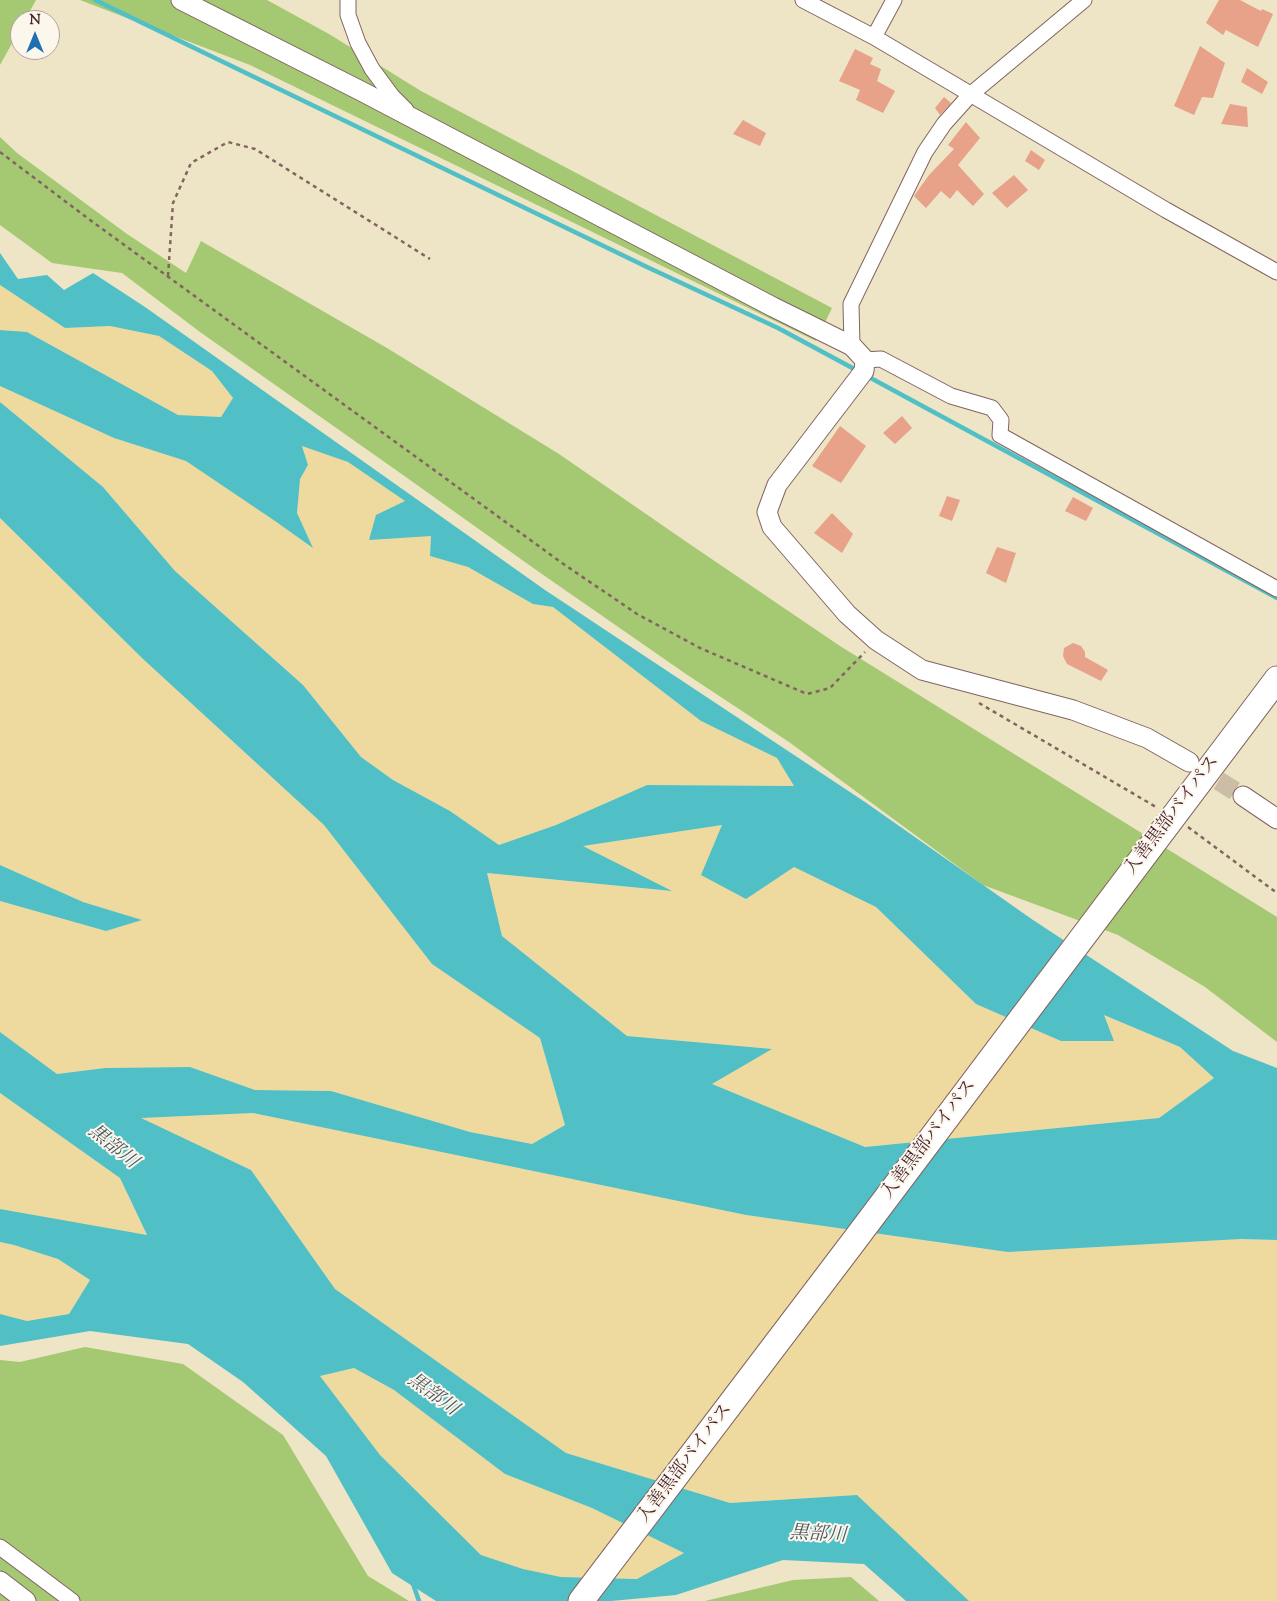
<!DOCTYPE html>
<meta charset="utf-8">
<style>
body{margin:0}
#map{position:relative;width:1277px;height:1601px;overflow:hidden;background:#ede5c5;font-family:"Sorts Mill Goudy",serif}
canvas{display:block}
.north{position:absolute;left:10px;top:10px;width:50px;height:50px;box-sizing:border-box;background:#fbf7ec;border:1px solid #b4a19f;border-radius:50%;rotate:0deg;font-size:14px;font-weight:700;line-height:20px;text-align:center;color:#4a1f2b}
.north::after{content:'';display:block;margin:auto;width:18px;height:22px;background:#1f6fb2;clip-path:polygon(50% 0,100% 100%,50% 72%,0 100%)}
</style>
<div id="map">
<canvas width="1277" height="1601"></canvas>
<div class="north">N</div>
</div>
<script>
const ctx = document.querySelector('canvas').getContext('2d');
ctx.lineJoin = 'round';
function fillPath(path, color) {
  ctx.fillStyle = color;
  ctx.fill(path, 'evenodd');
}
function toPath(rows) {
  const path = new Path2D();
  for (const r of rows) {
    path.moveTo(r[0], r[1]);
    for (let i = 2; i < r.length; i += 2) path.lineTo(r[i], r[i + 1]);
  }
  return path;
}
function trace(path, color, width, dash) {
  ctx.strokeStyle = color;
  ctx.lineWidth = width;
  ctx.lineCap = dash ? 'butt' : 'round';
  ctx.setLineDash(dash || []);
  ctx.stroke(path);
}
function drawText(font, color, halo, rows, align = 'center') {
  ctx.font = font + ' "Sorts Mill Goudy","Noto Serif JP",serif';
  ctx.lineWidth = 4;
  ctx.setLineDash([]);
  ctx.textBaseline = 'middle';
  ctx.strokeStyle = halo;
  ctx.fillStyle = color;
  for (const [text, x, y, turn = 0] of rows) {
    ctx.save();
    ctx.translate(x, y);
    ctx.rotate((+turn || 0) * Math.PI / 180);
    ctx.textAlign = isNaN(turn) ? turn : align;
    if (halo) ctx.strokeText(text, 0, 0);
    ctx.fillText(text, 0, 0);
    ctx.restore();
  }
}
fillPath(toPath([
 [0,0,36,0,25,20,20,20,20,29,0,65],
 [80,0,267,0,329,34,421,91,832,308,816,341,250,65],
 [0,137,17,153,127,234,186,273,201,241,387,348,559,454,691,545,840,646,1277,917,1277,1042,1205,987,1118,935,983,885,789,742,686,674,539,572,403,475,200,332,122,273,52,263,0,225],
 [85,1347,183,1364,283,1435,368,1576,409,1601,0,1601,0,1360,20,1362],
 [851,1577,879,1601,705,1601,793,1580]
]), '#a5c872');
fillPath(toPath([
 [0,285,65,328,110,326,159,336,212,371,233,398,221,417,178,415,27,332,0,330],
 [0,386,114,438,186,461,276,521,312,547,297,513,300,479,308,465,302,445,348,462,405,501,431,536,430,556,468,567,533,604,553,607,701,721,777,758,794,786,647,785,556,825,499,845,450,811,393,780,361,757,303,685,175,571,103,487,0,402],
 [0,518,143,659,324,825,432,964,540,1038,565,1125,532,1144,470,1132,331,1091,255,1090,190,1067,105,1068,57,1074,0,1032,0,901,106,931,141,920,83,902,0,865],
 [722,825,794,867,876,907,976,1004,1114,1041,1103,1015,1180,1047,1214,1078,1159,1118,865,1147,711,1084,771,1049,627,1036,502,936,486,873,670,891,582,846],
 [0,1093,120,1178,147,1236,0,1209],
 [253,1113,746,1215,1008,1252,1241,1239,1277,1240,1277,1601,969,1601,857,1495,730,1503,566,1453,335,1289,251,1170,139,1118],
 [0,1242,14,1245,58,1259,90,1280,69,1314,27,1321,0,1314],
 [354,1368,394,1390,505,1474,592,1508,685,1553,637,1579,561,1577,523,1569,481,1555,380,1455,320,1376]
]), '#eeda9e');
fillPath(toPath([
 [0,253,18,279,47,275,64,290,93,273,145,307,545,590,865,802,1033,920,1233,1051,1277,1068,1277,1240,1241,1239,1008,1252,746,1215,253,1113,141,1118,251,1170,335,1289,566,1453,730,1503,857,1495,969,1601,906,1601,864,1564,783,1560,676,1595,611,1601,436,1601,392,1573,326,1456,243,1382,188,1344,90,1331,0,1346,0,1314,27,1321,69,1314,90,1280,58,1259,14,1245,0,1242,0,1209,147,1235,120,1178,0,1093,0,1032,57,1074,105,1068,190,1067,255,1090,331,1091,470,1132,532,1144,565,1125,540,1038,432,964,324,825,143,659,0,518,0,402,103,487,175,571,303,685,361,757,393,780,450,811,499,845,556,825,647,785,794,786,777,758,701,721,553,607,533,604,468,567,430,556,431,536,369,540,376,515,405,501,348,462,302,446,308,465,300,479,297,513,313,548,275,521,186,461,114,438,0,386,0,330,27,332,178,415,221,417,233,398,212,371,159,336,110,326,65,328,0,285],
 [722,825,701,875,746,899,794,867,876,907,976,1004,1061,1041,1114,1041,1104,1015,1180,1047,1214,1078,1159,1118,865,1147,712,1084,772,1049,627,1036,502,936,487,873,672,891,583,846],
 [354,1368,394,1390,505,1474,592,1508,684,1553,637,1579,561,1577,523,1569,481,1555,380,1455,320,1376],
 [0,865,83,902,142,920,106,931,0,901]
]), '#51bfc6');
trace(toPath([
 [95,0,647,267,778,328,858,371],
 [867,376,1277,598],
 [413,1584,419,1601]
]), '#51bfc6', 4.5);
fillPath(toPath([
 [1219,0,1240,0,1261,11,1262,9,1273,14,1258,47,1226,30,1223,35,1206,23],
 [1200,46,1225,63,1213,98,1202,97,1194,115,1174,106],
 [855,49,873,58,870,64,881,69,877,81,895,91,883,113,856,100,860,90,839,81],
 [1247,68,1268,82,1262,94,1241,82],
 [944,97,951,103,940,115,935,108],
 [1230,104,1247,107,1248,127,1221,124],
 [743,120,766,133,760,146,733,134],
 [966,122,980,138,958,165,984,194,973,206,957,190,950,199,941,191,926,208,914,196,929,175,954,149,948,145],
 [1031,150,1045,160,1039,170,1025,161],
 [1014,175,1028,190,1007,208,992,193],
 [902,416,912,428,895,444,883,433],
 [840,426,866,446,841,483,812,466],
 [947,496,960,500,952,521,939,516],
 [1073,497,1093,508,1086,521,1065,511],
 [832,513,853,534,842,553,814,533],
 [997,547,1016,553,1006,583,986,573],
 [1073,643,1081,646,1085,652,1085,657,1108,670,1101,681,1067,664,1063,656,1064,648]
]), '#e7a289');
trace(toPath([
 [1195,766,1243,796]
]), '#ccbda6', 19, [19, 9]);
const minor = toPath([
 [348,0,348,15,358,43,372,69,392,96,406,110],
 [803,0,874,37,1166,210,1277,272],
 [874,37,894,0],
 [852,346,851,304,925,152,944,124,970,95,1084,0],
 [865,360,881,359,951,396,992,408,1001,420,1000,435,1277,589],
 [0,1547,72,1601]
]);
const tertiary = toPath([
 [181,0,361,91,773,307,852,346,865,360,864,371,777,485,767,512,772,527,847,614,876,640,922,670,1073,710,1147,738,1189,762],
 [1243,796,1277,819],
 [0,1581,26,1601]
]);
const trunk = toPath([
 [581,1601,854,1241,1277,679]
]);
trace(minor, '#836461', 17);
trace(tertiary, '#836461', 21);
trace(trunk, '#836461', 27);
trace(toPath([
 [0,152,90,220,562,563,637,614,700,648,807,694,830,688,865,652],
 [168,276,173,203,191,163,228,142,255,149,430,259],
 [979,703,1156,807],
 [1188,827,1277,893]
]), '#836461', 2.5, [4, 4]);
trace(minor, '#fff', 15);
trace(tertiary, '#fff', 19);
trace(trunk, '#fff', 25);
drawText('18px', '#4a1f2b', '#fbf7ec', [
 ["入善黒部バイパス",1173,816,-53],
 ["入善黒部バイパス",930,1140,-53],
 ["入善黒部バイパス",686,1464,-53]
]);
drawText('italic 19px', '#4c5761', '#fbf7ec', [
 ["黒部川",112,1148,39],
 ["黒部川",432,1396,36],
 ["黒部川",818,1536,3]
]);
</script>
